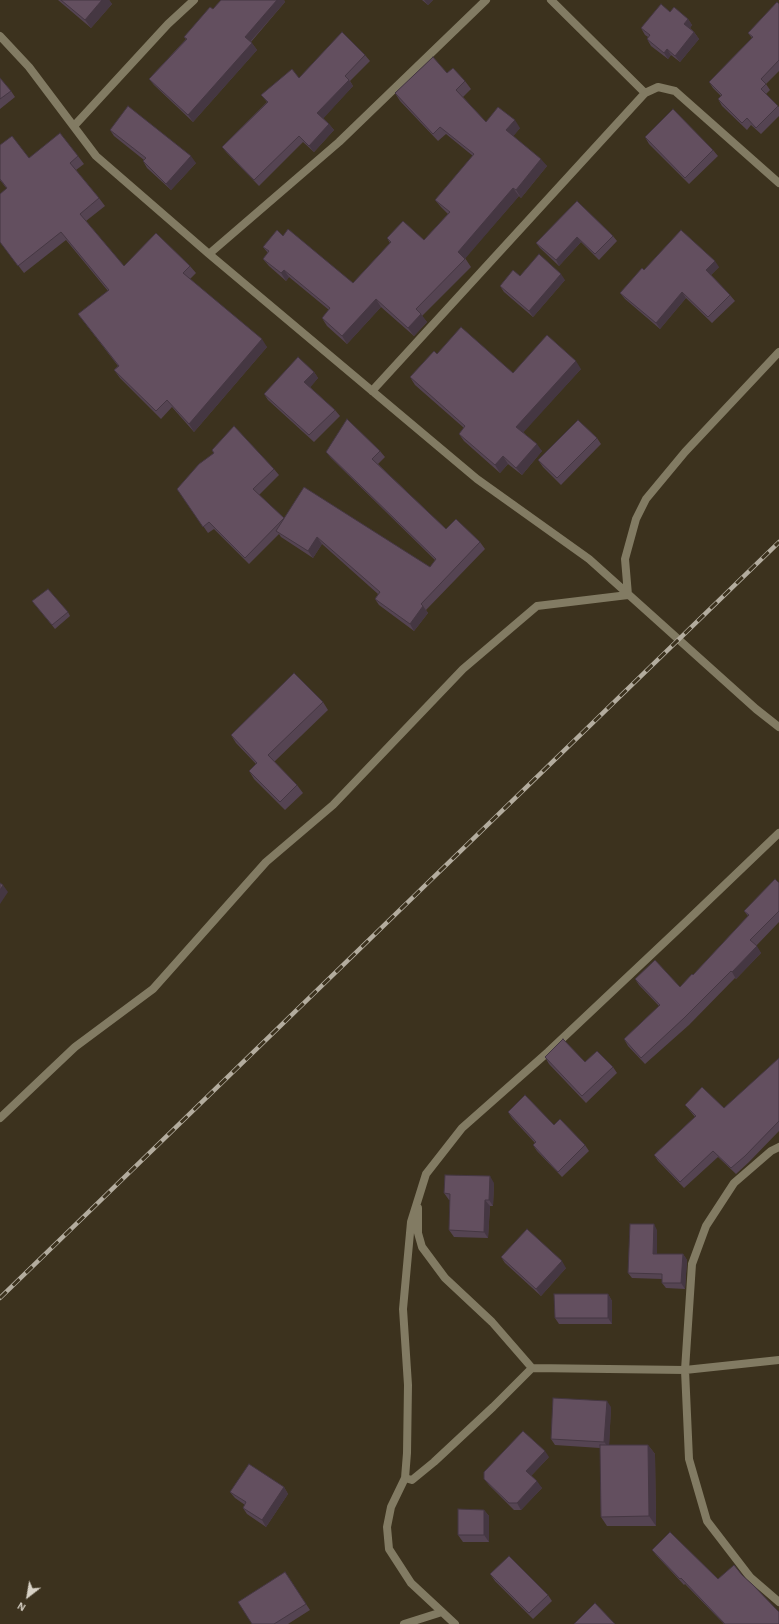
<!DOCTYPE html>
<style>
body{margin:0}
#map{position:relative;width:779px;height:1624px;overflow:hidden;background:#3c321e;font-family:"Alegreya Sans",sans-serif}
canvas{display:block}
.north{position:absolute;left:8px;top:1576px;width:40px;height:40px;-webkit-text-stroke:3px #3c321e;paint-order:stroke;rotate:211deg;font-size:11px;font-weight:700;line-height:16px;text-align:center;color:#d8d2c6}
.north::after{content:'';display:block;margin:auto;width:14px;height:18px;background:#d8d2c6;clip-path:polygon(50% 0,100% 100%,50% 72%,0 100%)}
</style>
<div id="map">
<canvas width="779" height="1624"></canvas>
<div class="north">N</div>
</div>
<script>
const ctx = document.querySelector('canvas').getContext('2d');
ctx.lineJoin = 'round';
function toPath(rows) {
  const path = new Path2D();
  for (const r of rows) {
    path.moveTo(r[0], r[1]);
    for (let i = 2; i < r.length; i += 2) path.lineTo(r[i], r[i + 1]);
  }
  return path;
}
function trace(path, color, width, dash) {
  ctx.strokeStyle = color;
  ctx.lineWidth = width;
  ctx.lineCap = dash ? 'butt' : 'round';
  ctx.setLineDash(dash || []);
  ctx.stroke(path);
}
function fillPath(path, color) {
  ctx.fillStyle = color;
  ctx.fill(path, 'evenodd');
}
trace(toPath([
 [551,0,645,93],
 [0,36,29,67,96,156,209,254,477,479,589,559,756,709,779,727],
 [74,126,168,24,194,0],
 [209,254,339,142,486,0],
 [372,391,645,93,658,87,675,91,779,183],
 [0,1118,75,1047,153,989,266,862,333,805,463,669,537,606,628,595,625,559,636,519,646,499,685,452,779,352],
 [779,1147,771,1151,734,1183,706,1226,692,1264,685,1370,689,1459,707,1521,750,1577,779,1602],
 [418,1208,418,1233,422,1247,445,1278,492,1322,532,1368],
 [405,1478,412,1480,434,1462,493,1407,532,1368,685,1370,779,1360],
 [404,1624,442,1612],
 [455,1624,411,1583,389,1549,387,1527,391,1507,405,1478,407,1453,408,1385,403,1309,411,1222,426,1174,462,1128,548,1052,688,920,779,833]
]), '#827b63', 8);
const rail = toPath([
 [0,1298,779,542]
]);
trace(rail, '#b3ac9e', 4.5);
trace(rail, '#3c321e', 3, [9]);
fillPath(toPath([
 [58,0,109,0,112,4,91,28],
 [221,0,284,0,285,2,251,42,257,50,193,122,154,85,149,79,186,39,184,37,213,9],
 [422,0,433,0,428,5],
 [779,4,779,71,766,84,770,90,766,94,779,107,779,116,761,134,751,125,747,130,722,106,718,99,721,96,713,88,709,82,752,38,748,33],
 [670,12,688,19,692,25,690,28,694,32,699,39,680,62,671,55,668,59,651,46,647,39,648,37,645,35,641,28],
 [365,55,370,61,350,81,353,86,323,118,329,124,334,130,314,152,303,142,259,186,227,153,222,147,267,102,261,95,299,78],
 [447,73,465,81,471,89,463,97,486,122,520,128,513,136,547,166,521,198,519,196,465,258,471,267,422,316,427,322,414,336,381,307,347,344,327,326,322,318,329,310,289,277,286,281,269,266,263,259,268,253,263,247,283,236,353,283,390,243,387,238,424,240,448,214,441,207,435,200,473,156,446,134,438,141,400,101,395,93],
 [0,78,11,91,15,97,0,109],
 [110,130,196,163,171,190,147,168,143,161,144,160,114,136],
 [645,137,713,150,718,156,689,184,649,144],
 [0,145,29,158,78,156,84,164,76,170,99,198,105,206,86,221,124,266,190,266,196,273,190,279,267,347,194,432,172,407,161,419,120,378,114,370,118,366,78,314,108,291,66,240,24,273,0,242,0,194,7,189,0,180],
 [577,201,613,236,617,241,599,260,581,242,559,266,540,248,536,243],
 [719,267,711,275,730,295,735,301,712,323,686,298,660,329,625,299,620,293,644,270],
 [520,276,565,280,533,317,504,292,500,286],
 [437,354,513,373,581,369,523,432,542,451,522,475,508,464,500,473,464,441,459,434,464,428,415,385,410,377],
 [314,372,318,378,310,387,335,410,340,416,314,442,268,400,264,394],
 [597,438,601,444,561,485,543,467,538,460],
 [212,450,274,469,279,475,259,495,284,518,430,567,436,561,331,458,326,452,380,451,385,457,378,464,446,529,480,542,485,549,426,610,428,613,414,631,379,605,375,599,378,594,322,544,313,558,281,537,279,534,249,564,214,529,208,533,177,489,214,454],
 [32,601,68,612,70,616,55,629],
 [323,702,328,710,274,762,297,785,303,793,285,810,254,779,249,771,256,764,236,743,231,735],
 [779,883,779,922,756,946,761,953,736,979,735,978,689,1025,645,1064,628,1046,624,1039,659,1006,639,985,635,979,680,987,693,975,748,916,744,911],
 [545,1057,585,1062,613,1067,617,1073,586,1103,549,1064],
 [779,1058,779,1131,749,1162,736,1174,718,1157,684,1188,658,1161,654,1155,695,1117,685,1105,724,1108],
 [508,1112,554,1125,585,1145,589,1151,562,1177,537,1151,533,1145,535,1143,512,1118],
 [494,1183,493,1206,490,1206,488,1238,454,1237,449,1230,450,1200,449,1200,444,1193],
 [657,1230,657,1254,683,1254,687,1260,685,1289,666,1288,662,1283,662,1279,632,1278,628,1273],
 [501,1257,566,1268,541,1296,505,1263],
 [608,1294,612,1301,612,1324,559,1324,555,1318],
 [611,1407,609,1445,648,1445,655,1454,656,1526,607,1526,601,1517,600,1448,555,1445,551,1439],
 [549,1457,531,1476,542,1488,521,1510,514,1510,489,1485,484,1479],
 [284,1487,288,1494,266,1527,247,1514,243,1508,245,1505,235,1498,230,1492],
 [484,1510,489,1516,489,1542,463,1542,458,1535],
 [652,1550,718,1579,779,1624,724,1624,685,1584,684,1585,656,1555],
 [285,1572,310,1610,288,1624,252,1624],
 [490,1574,548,1595,552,1601,533,1619,495,1581]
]), '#554452');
fillPath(toPath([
 [102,0,109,0,112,4,91,28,85,20],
 [277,0,284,0,285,2,249,43,245,37],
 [424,0,433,0,428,5],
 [688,19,692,25,689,30,684,24],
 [694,32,699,39,680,62,675,56],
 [252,43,257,50,193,122,188,115],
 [667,49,671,55,668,59,664,53],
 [349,80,353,86,322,120,317,113],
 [515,120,520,128,512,138,506,130],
 [329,124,334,130,314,152,309,146],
 [191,156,196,163,171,190,166,184],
 [541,159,547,166,521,198,516,190],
 [513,188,519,196,464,260,458,252],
 [577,237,581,242,559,266,556,260],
 [715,261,719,267,710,276,706,270],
 [284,270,289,277,286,281,281,273],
 [561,274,565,280,533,317,529,311],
 [682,292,686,298,660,329,656,323],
 [376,299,381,307,347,344,342,336],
 [421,314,427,322,414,336,408,328],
 [262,339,267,347,194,432,189,424],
 [576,361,581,369,522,434,516,427],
 [314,372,318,378,309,389,304,382],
 [537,444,542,451,522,475,516,468],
 [503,456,508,464,500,473,495,465],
 [317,537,322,544,313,558,308,551],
 [423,606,428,613,414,631,410,624],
 [3,885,8,892,0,904,0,890],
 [757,946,761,953,736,979,732,972],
 [490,1176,494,1183,493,1206,489,1200],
 [485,1200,490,1206,488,1238,484,1232],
 [654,1224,657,1230,657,1259,653,1254],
 [683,1254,687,1260,685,1289,681,1283],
 [562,1261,566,1268,541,1296,536,1289],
 [608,1294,612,1301,612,1324,608,1318],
 [607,1401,611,1407,609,1448,604,1442],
 [648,1445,655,1454,656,1526,649,1516],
 [545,1451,549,1457,530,1477,526,1471],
 [537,1481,542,1488,521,1510,517,1503],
 [284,1487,288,1494,266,1527,262,1520],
 [484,1510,489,1516,489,1542,484,1535]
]), '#453742');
const building = toPath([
 [61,0,102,0,85,20,61,0],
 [221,0,277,0,245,37,252,43,188,115,149,79,187,39,184,37,210,7,213,9,221,0],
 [777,2,779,4,779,60,761,79,766,84,761,89,778,106,756,128,747,118,742,123,718,99,722,95,709,82,753,37,748,33,777,2],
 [661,4,670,12,674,7,688,19,684,24,694,32,675,56,667,49,664,53,647,39,650,35,641,28,661,4],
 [342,32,365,55,345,76,349,80,317,113,329,124,309,146,299,136,254,180,222,147,268,102,261,95,292,69,299,78,342,32],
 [433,57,447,73,453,68,465,81,456,90,486,122,498,107,515,120,506,130,541,159,516,190,513,188,458,252,465,259,416,309,421,314,408,328,376,299,342,336,322,318,330,308,284,270,281,273,263,259,269,251,263,247,277,230,283,236,288,229,353,283,391,242,387,238,403,221,424,240,450,212,435,200,474,154,440,127,433,134,395,93,433,57],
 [0,78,11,91,0,99,0,78],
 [128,106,191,156,166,184,143,161,146,158,110,130,128,106],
 [673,109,713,150,685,178,645,137,673,109],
 [60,133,78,156,70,163,99,198,80,214,124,266,156,233,190,266,183,273,262,339,189,424,167,400,156,411,114,370,119,366,78,314,109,290,61,232,18,266,0,242,0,194,7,188,0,179,0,145,12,136,29,158,60,133],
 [577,201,613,236,595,254,577,237,556,260,536,243,577,201],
 [681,230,715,261,706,270,730,295,708,317,682,292,656,323,620,293,642,268,644,270,681,230],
 [539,254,561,274,529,311,500,286,513,270,520,276,539,254],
 [461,327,513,373,547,335,576,361,516,427,537,444,516,468,503,456,495,465,459,434,465,426,410,377,434,351,437,354,461,327],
 [298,357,314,372,304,382,335,410,309,435,264,394,298,357],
 [347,419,380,451,372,459,446,529,456,519,480,542,421,604,423,606,410,624,375,599,380,592,317,537,308,551,276,531,304,487,430,567,436,559,326,452,347,419],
 [578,420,597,438,557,478,538,460,578,420],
 [234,426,274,469,253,489,284,518,245,558,209,522,203,527,177,489,199,464,214,453,212,450,234,426],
 [48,589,68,612,52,625,32,601,48,589],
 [294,673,323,702,268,755,297,785,280,802,249,771,257,763,231,735,294,673],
 [775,879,779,883,779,911,750,940,757,946,732,972,731,971,684,1018,641,1058,624,1039,660,1005,635,979,655,960,680,987,692,974,693,975,749,915,744,911,775,879],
 [0,883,3,885,0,890,0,883],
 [563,1039,585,1062,597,1051,613,1067,582,1096,545,1057,563,1039],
 [779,1058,779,1121,745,1156,731,1168,713,1151,680,1182,654,1155,696,1116,685,1105,702,1087,724,1108,779,1058],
 [525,1095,554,1125,560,1119,585,1145,558,1172,533,1145,536,1142,508,1112,525,1095],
 [445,1175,490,1176,489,1200,485,1200,484,1232,449,1230,450,1194,444,1193,445,1175],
 [630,1224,654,1224,653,1254,683,1254,681,1283,662,1283,662,1274,628,1273,630,1224],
 [527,1229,562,1261,536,1289,501,1257,527,1229],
 [554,1294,608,1294,608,1318,555,1318,554,1294],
 [553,1398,607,1401,604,1442,551,1439,553,1398],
 [523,1431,545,1451,526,1471,537,1481,517,1503,509,1503,484,1479,484,1472,523,1431],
 [600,1445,648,1445,649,1516,601,1517,600,1445],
 [249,1464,284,1487,262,1520,243,1508,246,1502,230,1492,249,1464],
 [458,1509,484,1510,484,1535,458,1535,458,1509],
 [670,1532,718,1579,734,1565,742,1575,753,1585,779,1612,779,1624,725,1624,681,1578,680,1579,652,1550,670,1532],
 [509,1556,548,1595,529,1613,490,1574,509,1556],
 [285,1572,306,1604,274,1624,252,1624,238,1602,285,1572],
 [595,1603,615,1624,574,1624,595,1603]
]);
fillPath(building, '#634f5f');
trace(building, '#453742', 1);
</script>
